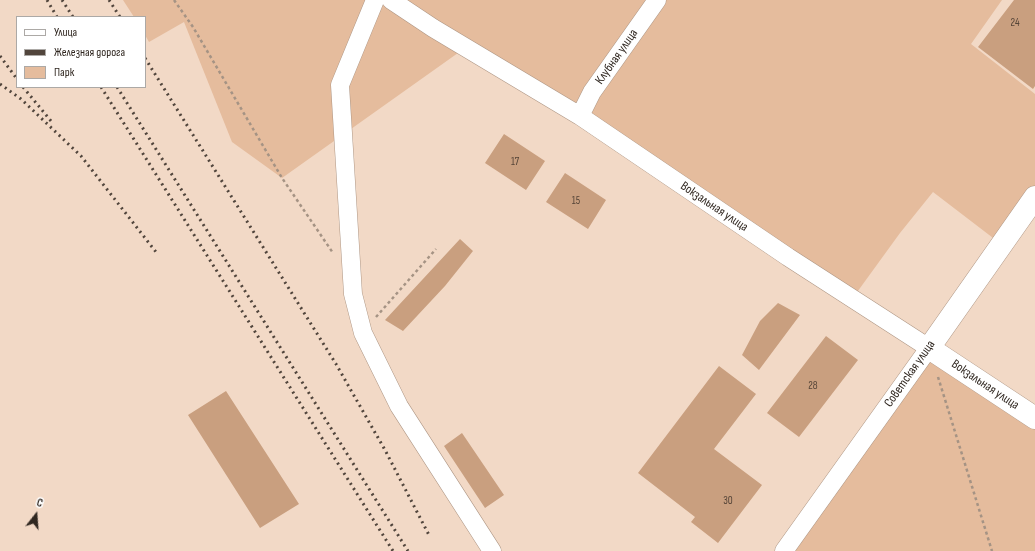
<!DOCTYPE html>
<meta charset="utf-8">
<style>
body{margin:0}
#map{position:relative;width:1035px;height:551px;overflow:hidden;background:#f2d9c6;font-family:"Sofia Sans Condensed",sans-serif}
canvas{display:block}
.legend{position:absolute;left:16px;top:16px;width:130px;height:72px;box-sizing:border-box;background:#fff;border:1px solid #aca9a6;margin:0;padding:5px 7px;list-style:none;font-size:12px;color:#302720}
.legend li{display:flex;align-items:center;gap:8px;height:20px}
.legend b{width:20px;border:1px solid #aca9a6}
.north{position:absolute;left:16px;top:495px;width:40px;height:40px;-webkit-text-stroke:3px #fff;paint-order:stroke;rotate:17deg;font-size:11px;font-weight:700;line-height:16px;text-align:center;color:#302720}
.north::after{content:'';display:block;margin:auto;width:14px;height:18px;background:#302720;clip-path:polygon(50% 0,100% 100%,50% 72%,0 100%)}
</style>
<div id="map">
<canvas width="1035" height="551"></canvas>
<ul class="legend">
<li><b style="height:5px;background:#fff"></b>Улица</li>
<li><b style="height:5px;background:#51453c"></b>Железная дорога</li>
<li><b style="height:11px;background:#e5bc9d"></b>Парк</li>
</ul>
<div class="north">С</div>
</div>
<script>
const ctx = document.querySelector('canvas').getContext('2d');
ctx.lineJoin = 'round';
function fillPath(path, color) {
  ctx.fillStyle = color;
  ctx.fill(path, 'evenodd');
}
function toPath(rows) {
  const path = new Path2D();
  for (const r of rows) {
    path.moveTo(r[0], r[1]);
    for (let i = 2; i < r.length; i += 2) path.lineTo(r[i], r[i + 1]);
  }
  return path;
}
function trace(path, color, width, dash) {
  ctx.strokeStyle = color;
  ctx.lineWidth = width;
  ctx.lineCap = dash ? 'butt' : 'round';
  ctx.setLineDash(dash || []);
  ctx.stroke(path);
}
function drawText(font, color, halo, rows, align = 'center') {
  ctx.font = font + ' "Sofia Sans Condensed",sans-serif';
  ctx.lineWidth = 4;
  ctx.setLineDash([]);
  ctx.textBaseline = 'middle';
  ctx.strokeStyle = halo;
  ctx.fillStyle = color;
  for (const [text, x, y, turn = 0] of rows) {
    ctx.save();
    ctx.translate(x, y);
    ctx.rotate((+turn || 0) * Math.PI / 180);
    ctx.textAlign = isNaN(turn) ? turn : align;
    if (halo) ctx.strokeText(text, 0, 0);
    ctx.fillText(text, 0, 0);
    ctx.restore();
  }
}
fillPath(toPath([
 [123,0,1002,0,971,44,1035,94,1035,191,997,241,933,192,900,233,855,295,465,48,282,178,232,142,184,22,149,42,145,35,145,17,134,17],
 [929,348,1035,418,1035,551,784,551]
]), '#e5bc9d');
fillPath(toPath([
 [1014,0,1035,0,1035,86,1033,89,978,47],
 [504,134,545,161,526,190,485,163],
 [565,173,606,200,588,229,546,202],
 [460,239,473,251,445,286,403,331,385,320],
 [778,303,800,315,759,370,742,355,760,321],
 [826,336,858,360,799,437,767,413],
 [719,366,756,394,714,449,762,485,718,543,691,522,695,517,638,473],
 [226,391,299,504,260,528,188,415],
 [462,433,504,495,485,508,444,446]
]), '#c99f7f');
const minor = toPath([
 [375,0,340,85,353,294,363,333,399,406,492,551],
 [391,0,433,28,580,116,788,257,929,348,784,551],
 [580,116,592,92,657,0]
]);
const major = toPath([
 [1035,197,929,348,1035,418]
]);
trace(minor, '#ae9684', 19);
trace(major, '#ae9684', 23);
trace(toPath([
 [174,0,193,27,282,178,333,253],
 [376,317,436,249],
 [938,377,992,551]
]), '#a59384', 2.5, [3, 3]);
trace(minor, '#fff', 18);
trace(major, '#fff', 22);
trace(toPath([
 [47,0,57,17],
 [62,0,73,17],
 [109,0,120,17],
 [0,56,17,79],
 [145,58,336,364,385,450,430,537],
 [0,84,21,99,81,156,156,252],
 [23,87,51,121],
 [101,87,393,551],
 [117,87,408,551]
]), '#51453c', 3, [2, 4]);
drawText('11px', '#564538', null, [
 ["24",1015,23],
 ["17",515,162],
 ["15",576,201],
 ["28",813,386],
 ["30",728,501]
]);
drawText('13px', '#302720', '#fff', [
 ["Клубная улица",617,57,-55],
 ["Вокзальная улица",714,207,34],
 ["Советская улица",910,374,-55],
 ["Вокзальная улица",985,385,34]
]);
</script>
